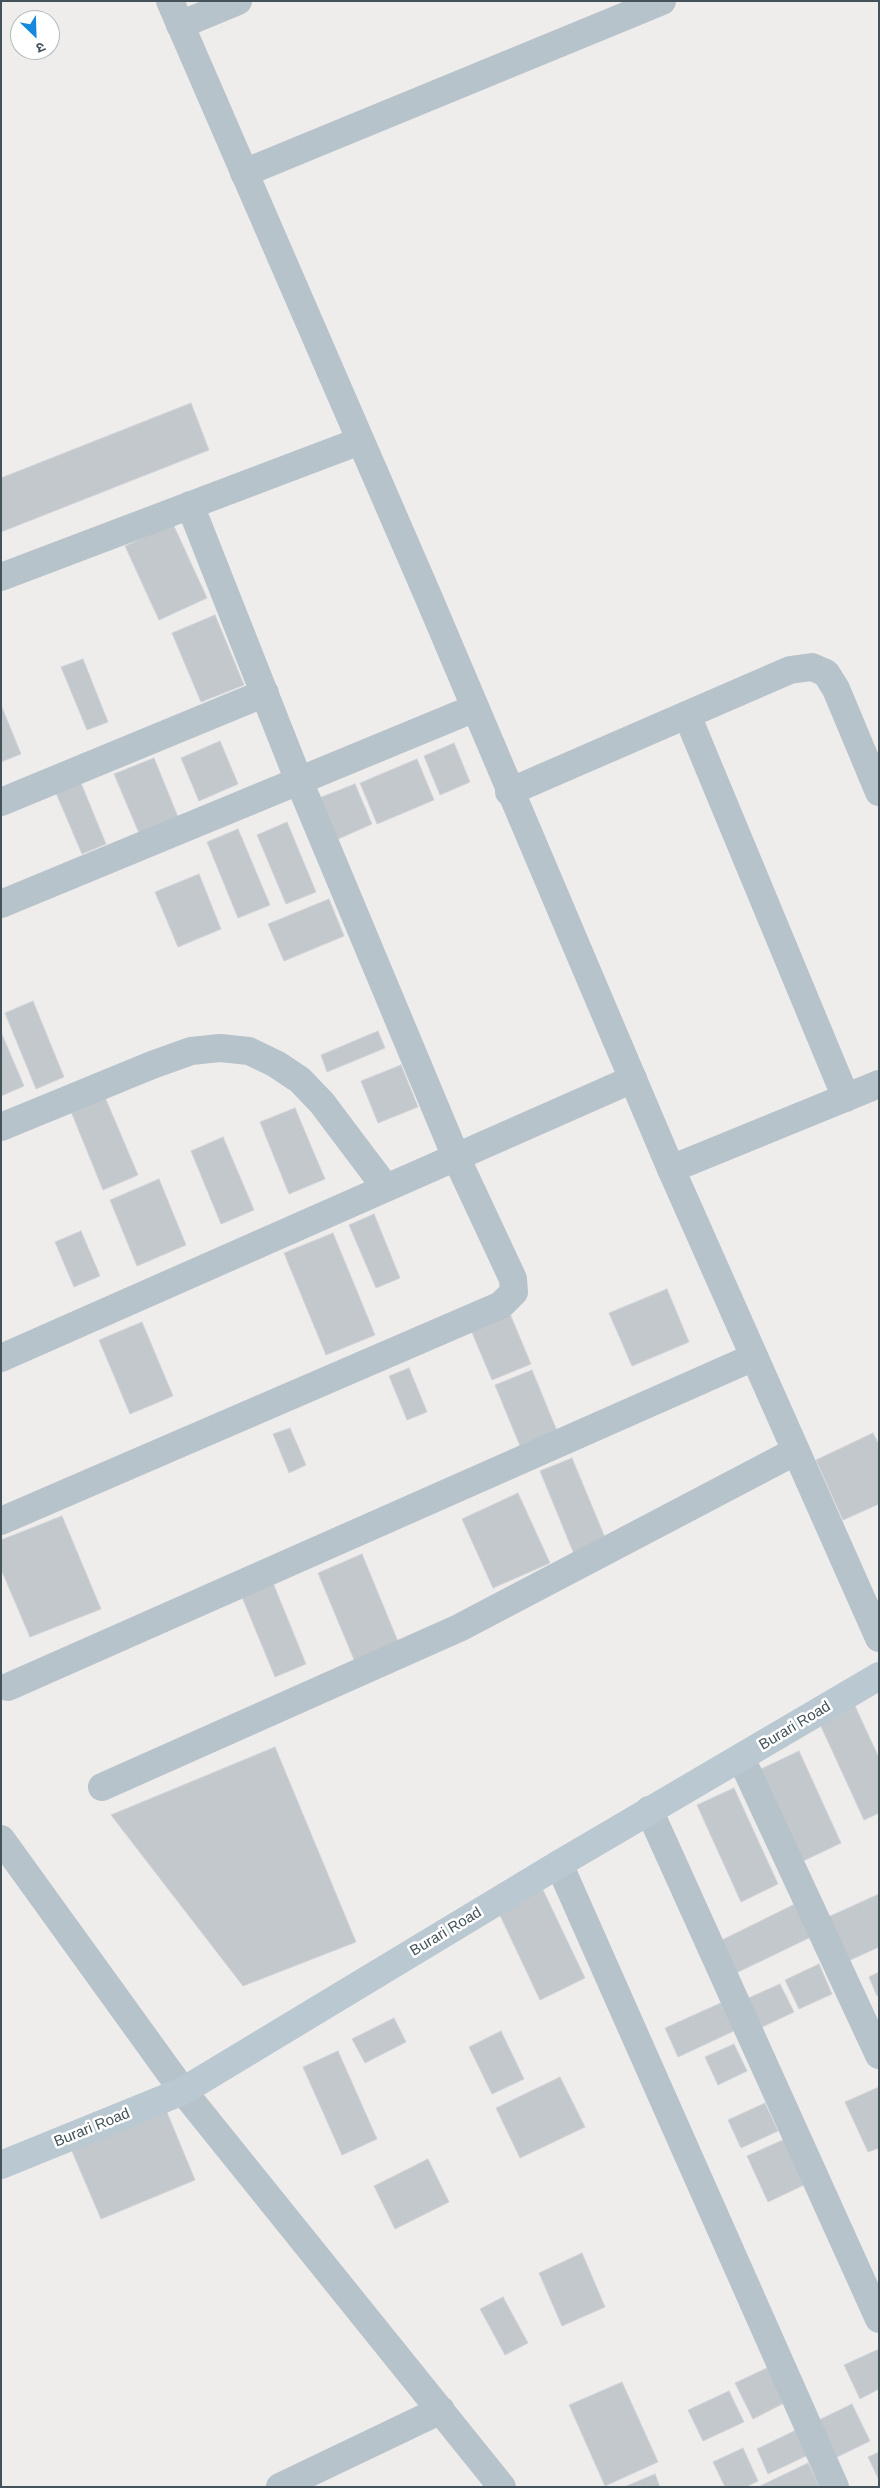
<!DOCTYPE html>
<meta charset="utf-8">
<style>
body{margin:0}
#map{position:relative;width:880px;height:2488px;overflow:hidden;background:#efecec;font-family:Arial,"Noto Sans Devanagari",sans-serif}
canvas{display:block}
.frame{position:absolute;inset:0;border:2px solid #44535a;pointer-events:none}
.north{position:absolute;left:10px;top:10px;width:50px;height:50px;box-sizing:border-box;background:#fff;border:1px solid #b4babd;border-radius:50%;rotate:156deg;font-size:14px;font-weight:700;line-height:20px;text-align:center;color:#44535a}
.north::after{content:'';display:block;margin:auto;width:18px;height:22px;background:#1689df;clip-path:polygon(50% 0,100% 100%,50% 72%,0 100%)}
</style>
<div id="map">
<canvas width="880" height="2488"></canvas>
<div class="frame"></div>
<div class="north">उ</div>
</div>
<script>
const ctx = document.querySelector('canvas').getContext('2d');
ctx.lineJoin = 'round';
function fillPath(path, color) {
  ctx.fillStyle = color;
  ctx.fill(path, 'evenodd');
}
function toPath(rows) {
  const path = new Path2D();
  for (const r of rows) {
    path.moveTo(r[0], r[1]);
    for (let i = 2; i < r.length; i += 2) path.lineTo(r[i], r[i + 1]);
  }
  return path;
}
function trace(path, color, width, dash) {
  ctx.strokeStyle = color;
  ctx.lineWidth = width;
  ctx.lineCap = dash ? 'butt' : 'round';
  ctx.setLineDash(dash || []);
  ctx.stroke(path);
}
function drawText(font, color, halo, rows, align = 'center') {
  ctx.font = font + ' Arial,sans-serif';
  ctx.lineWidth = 5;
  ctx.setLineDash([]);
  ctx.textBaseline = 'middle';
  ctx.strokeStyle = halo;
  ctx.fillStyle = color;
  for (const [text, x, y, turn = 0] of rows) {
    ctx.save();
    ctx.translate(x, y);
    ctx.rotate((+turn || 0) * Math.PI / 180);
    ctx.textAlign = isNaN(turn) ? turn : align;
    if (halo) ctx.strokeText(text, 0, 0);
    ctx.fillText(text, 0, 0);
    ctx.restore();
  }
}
const building = toPath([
 [191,403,209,450,1,532,1,478,191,403],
 [173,524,207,598,159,620,125,546,173,524],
 [215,615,244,685,201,702,172,633,215,615],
 [83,659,108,722,87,730,61,667,83,659],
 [1,705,21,754,1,762,1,705],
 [220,741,238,784,199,801,181,758,220,741],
 [454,743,470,782,440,795,424,756,454,743],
 [154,758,178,817,139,833,114,774,154,758],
 [417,759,434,800,377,824,360,783,417,759],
 [81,783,106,844,82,854,56,793,81,783],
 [355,784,372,824,336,840,319,798,355,784],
 [287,822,316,892,286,904,257,835,287,822],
 [238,829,270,905,238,918,207,842,238,829],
 [199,874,221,929,178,947,155,892,199,874],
 [329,899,344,936,284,961,268,924,329,899],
 [33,1001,64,1077,36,1089,5,1013,33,1001],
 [378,1031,385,1048,327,1072,321,1055,378,1031],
 [1,1032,24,1086,1,1096,1,1032],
 [401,1065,418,1107,378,1123,361,1081,401,1065],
 [104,1095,138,1175,103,1190,70,1109,104,1095],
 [295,1108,325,1179,289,1194,260,1122,295,1108],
 [223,1137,254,1210,221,1224,191,1151,223,1137],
 [159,1179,186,1245,137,1266,110,1200,159,1179],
 [374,1214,400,1278,376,1288,349,1225,374,1214],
 [81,1231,100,1276,74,1287,55,1242,81,1231],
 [333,1233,375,1335,326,1355,284,1253,333,1233],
 [667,1289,689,1342,632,1366,609,1313,667,1289],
 [510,1314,531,1364,492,1380,471,1330,510,1314],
 [142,1322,173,1396,130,1414,99,1340,142,1322],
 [409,1368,427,1412,407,1420,389,1376,409,1368],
 [532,1370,557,1431,520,1446,495,1385,532,1370],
 [290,1428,306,1465,289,1473,273,1434,290,1428],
 [873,1433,879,1445,879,1504,843,1520,816,1460,873,1433],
 [572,1458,606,1540,574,1554,540,1471,572,1458],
 [518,1493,550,1563,493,1588,462,1519,518,1493],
 [62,1516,101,1609,30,1637,1,1569,1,1540,62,1516],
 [362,1554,399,1644,355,1662,318,1573,362,1554],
 [273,1583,306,1664,275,1677,242,1597,273,1583],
 [855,1706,879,1758,879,1813,864,1820,819,1722,855,1706],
 [275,1747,356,1942,243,1986,111,1815,275,1747],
 [799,1751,841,1843,803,1861,761,1769,799,1751],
 [734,1788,778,1884,741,1902,697,1805,734,1788],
 [542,1888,585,1978,540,2000,497,1909,542,1888],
 [879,1894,879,1947,846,1962,826,1918,879,1894],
 [797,1903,813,1936,732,1975,716,1943,797,1903],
 [819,1964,832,1994,799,2009,785,1980,819,1964],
 [879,1972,879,1995,877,1996,869,1977,879,1972],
 [780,1984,794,2012,758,2029,744,2000,780,1984],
 [723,2002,736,2030,678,2057,665,2028,723,2002],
 [394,2018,406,2042,365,2063,352,2039,394,2018],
 [501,2031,524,2079,492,2094,469,2047,501,2031],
 [734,2044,747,2071,718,2085,705,2057,734,2044],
 [338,2051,377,2139,342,2155,303,2067,338,2051],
 [560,2077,585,2127,520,2158,496,2108,560,2077],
 [879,2087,879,2148,868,2152,845,2102,879,2087],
 [765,2103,778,2131,741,2148,728,2120,765,2103],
 [166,2110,195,2180,101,2219,71,2149,166,2110],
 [785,2139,806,2184,768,2202,747,2156,785,2139],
 [428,2159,449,2202,395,2229,374,2186,428,2159],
 [582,2253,605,2307,562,2326,539,2273,582,2253],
 [503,2297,528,2343,505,2355,480,2309,503,2297],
 [879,2349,879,2389,860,2399,844,2365,879,2349],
 [769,2367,786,2402,753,2419,735,2383,769,2367],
 [622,2382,658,2462,605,2486,569,2405,622,2382],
 [729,2391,744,2422,703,2441,688,2410,729,2391],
 [852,2404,870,2441,835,2458,817,2421,852,2404],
 [796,2430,808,2455,768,2474,757,2449,796,2430],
 [743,2448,758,2481,746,2487,725,2487,713,2462,743,2448],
 [879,2452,879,2480,868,2457,879,2452],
 [808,2463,820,2487,758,2487,808,2463],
 [655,2474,660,2487,624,2487,655,2474]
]);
fillPath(building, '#c3c8cc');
trace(building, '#d0d3d8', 1);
trace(toPath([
 [180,25,238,1],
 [244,173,662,1],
 [1,577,360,441],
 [687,715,846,1098],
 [509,792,790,670,812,667,826,673,836,689,879,792],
 [1,802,265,693],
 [1,904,475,708],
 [1,1127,152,1065,191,1051,220,1048,249,1051,276,1064,300,1080,322,1103,386,1188],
 [671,1169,879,1084],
 [1,1358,633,1079],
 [1,1521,501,1305,514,1292,513,1279,456,1157,299,781,190,505],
 [8,1687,754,1357],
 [741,1758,879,2055],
 [102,1787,459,1628,796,1451],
 [649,1810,879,2319],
 [1,1839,183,2091,502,2487],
 [559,1864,835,2487],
 [280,2487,441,2410]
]), '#b7c3ca', 28);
trace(toPath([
 [170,1,428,596,671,1169,879,1638]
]), '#b7c3ca', 28);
trace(toPath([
 [1,2165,183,2091,559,1864,879,1676]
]), '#b9c8d1', 28);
drawText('15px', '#44535a', '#fff', [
 ["Burari Road",795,1726,-31],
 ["Burari Road",446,1932,-31],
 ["Burari Road",92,2128,-22]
]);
</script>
